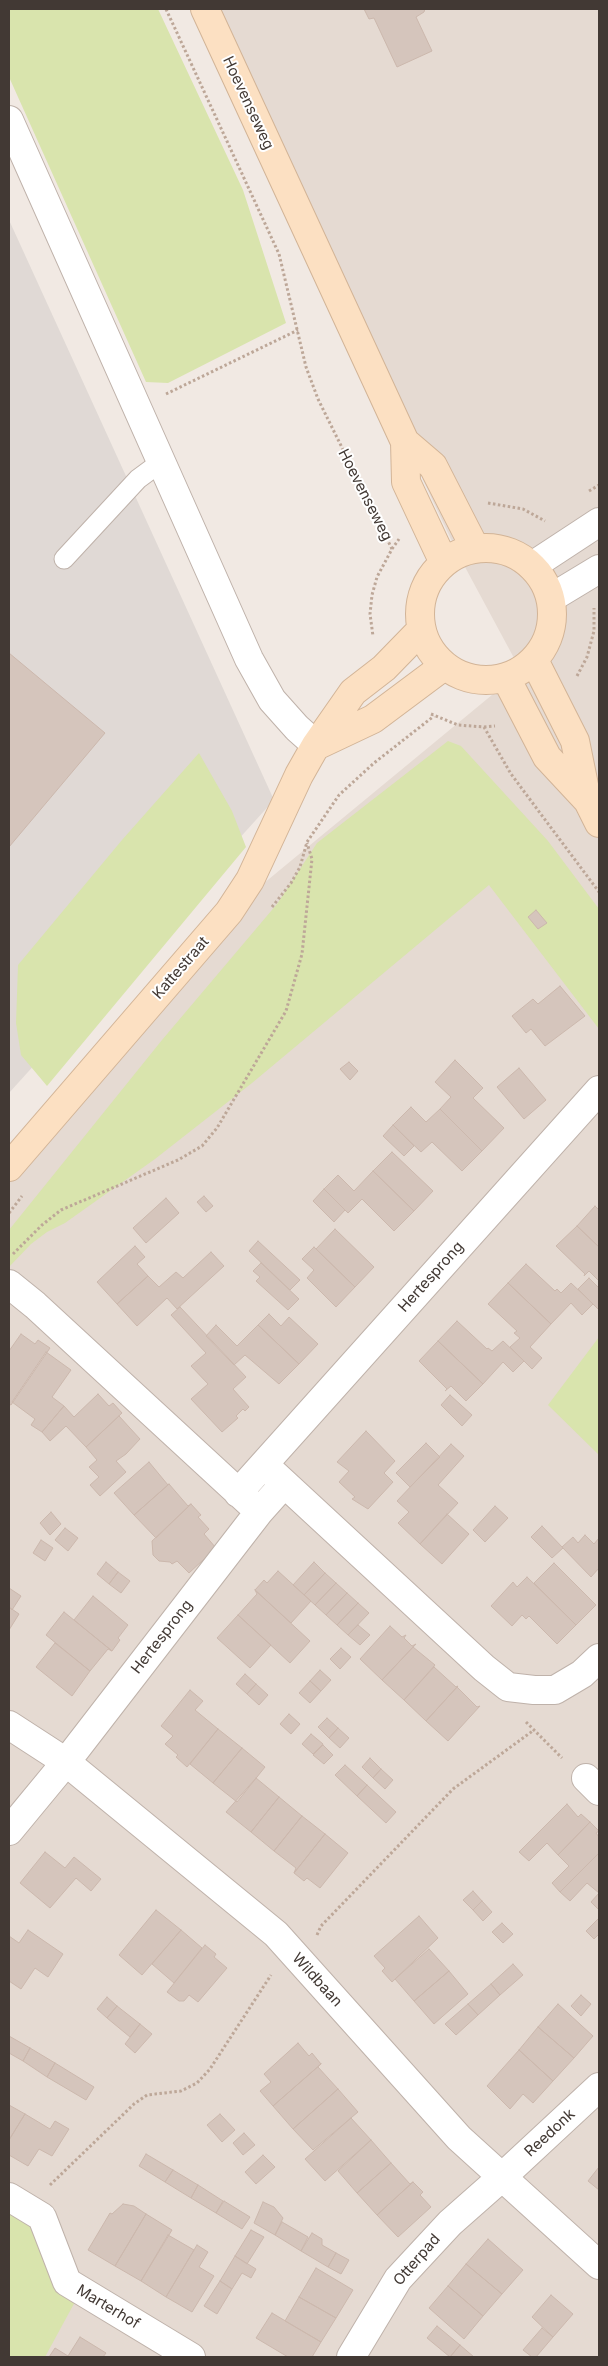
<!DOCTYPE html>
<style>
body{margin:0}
#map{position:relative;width:608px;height:2366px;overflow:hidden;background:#f1e9e3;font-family:Inter,sans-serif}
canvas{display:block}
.frame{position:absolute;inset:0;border:10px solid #423934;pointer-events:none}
</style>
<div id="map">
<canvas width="608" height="2366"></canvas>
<div class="frame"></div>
</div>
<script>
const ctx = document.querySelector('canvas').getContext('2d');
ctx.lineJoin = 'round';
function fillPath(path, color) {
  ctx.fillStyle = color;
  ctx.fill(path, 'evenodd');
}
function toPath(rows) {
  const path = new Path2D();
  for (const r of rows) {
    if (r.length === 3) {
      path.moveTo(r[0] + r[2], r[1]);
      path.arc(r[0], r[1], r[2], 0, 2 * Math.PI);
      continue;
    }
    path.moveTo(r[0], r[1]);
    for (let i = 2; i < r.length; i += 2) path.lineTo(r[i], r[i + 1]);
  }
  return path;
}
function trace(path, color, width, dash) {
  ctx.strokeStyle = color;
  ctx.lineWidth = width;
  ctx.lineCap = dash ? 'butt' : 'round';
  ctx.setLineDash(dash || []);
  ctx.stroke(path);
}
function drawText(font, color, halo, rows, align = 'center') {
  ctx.font = font + ' Inter,sans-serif';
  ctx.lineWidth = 4;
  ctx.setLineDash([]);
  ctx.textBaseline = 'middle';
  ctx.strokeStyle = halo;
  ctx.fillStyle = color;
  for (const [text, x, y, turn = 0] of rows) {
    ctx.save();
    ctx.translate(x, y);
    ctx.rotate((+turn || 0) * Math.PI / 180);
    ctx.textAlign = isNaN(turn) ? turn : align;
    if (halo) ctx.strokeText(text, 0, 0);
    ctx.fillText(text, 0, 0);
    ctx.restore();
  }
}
fillPath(toPath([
 [205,9,599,9,599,2357,9,2357,9,1167,229,912,521,671,458,554,405,442]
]), '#e5dad2');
fillPath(toPath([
 [9,220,274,800,9,1093]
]), '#e0d9d5');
fillPath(toPath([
 [9,9,158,9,243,190,286,323,168,383,146,382,9,77],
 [448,741,461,746,548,841,599,909,599,1029,489,885,252,1083,155,1159,65,1223,47,1232,31,1244,9,1267,9,1230,162,1040,277,904,317,843],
 [199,753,232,811,246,847,47,1086,21,1055,16,1023,18,965,122,840],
 [599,1337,599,1455,548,1405],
 [9,2208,29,2216,76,2300,45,2357,9,2357]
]), '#d9e4ad');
const building = toPath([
 [364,9,425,9,424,12,416,17,432,51,397,67,374,18,369,19,364,9],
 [9,653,105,733,9,847,9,653],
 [536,910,547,923,538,929,528,917,536,910],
 [560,986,585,1016,545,1046,531,1029,526,1033,512,1016,533,999,538,1004,560,986],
 [455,1060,483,1088,473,1098,504,1128,482,1151,440,1109,451,1097,435,1082,455,1060],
 [349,1062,358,1071,350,1080,340,1069,349,1062],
 [519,1068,546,1100,524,1119,497,1087,519,1068],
 [411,1107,426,1122,440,1109,482,1151,462,1171,432,1142,421,1152,393,1125,411,1107],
 [393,1125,414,1146,404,1156,383,1136,393,1125],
 [392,1152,433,1191,414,1211,373,1171,392,1152],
 [373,1171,414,1211,394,1231,362,1199,348,1213,324,1189,338,1175,354,1191,373,1171],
 [324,1189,345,1210,334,1222,313,1201,324,1189],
 [204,1196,213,1206,206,1212,197,1202,204,1196],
 [166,1198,179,1213,146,1243,133,1228,166,1198],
 [595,1206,599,1210,599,1247,577,1226,595,1206],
 [577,1226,599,1247,599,1281,589,1271,584,1276,585,1274,556,1246,577,1226],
 [335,1229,374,1267,355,1287,316,1249,335,1229],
 [258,1241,300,1280,290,1290,249,1251,258,1241],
 [135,1246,145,1257,137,1264,148,1276,117,1304,97,1282,135,1246],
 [314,1247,355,1287,336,1307,307,1278,314,1270,302,1259,314,1247],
 [211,1252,224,1266,177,1309,167,1298,137,1326,117,1304,148,1276,159,1287,176,1272,183,1278,211,1252],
 [261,1263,299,1299,288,1310,256,1281,260,1277,253,1271,261,1263],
 [526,1264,555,1291,557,1289,561,1293,571,1283,593,1304,582,1315,571,1303,551,1324,508,1283,526,1264],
 [589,1278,599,1288,599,1310,578,1289,589,1278],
 [508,1283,551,1324,530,1347,542,1358,532,1369,510,1347,520,1338,514,1333,517,1331,488,1304,508,1283],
 [180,1307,246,1377,233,1389,249,1407,245,1411,243,1409,236,1416,238,1418,222,1432,191,1399,208,1384,191,1366,206,1353,171,1315,180,1307],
 [269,1314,281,1326,289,1317,318,1344,299,1364,258,1325,269,1314],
 [457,1321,487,1349,488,1348,492,1351,503,1341,524,1361,513,1372,503,1362,483,1384,438,1341,457,1321],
 [216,1325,237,1346,258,1325,299,1364,279,1384,245,1355,234,1365,206,1336,216,1325],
 [21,1334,35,1344,38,1340,50,1348,11,1405,9,1404,9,1351,21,1334],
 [438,1341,483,1384,466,1401,451,1386,445,1391,447,1389,419,1361,438,1341],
 [46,1352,71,1370,52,1397,64,1406,42,1432,31,1425,35,1419,12,1402,46,1352],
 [98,1394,109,1406,113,1403,122,1413,86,1447,66,1426,50,1441,42,1432,64,1406,74,1417,98,1394],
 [450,1395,472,1415,462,1426,441,1405,450,1395],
 [119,1416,140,1439,126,1454,116,1461,126,1472,100,1496,90,1485,99,1477,89,1467,97,1460,86,1447,119,1416],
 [366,1431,395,1461,384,1473,393,1482,368,1509,352,1499,355,1497,339,1482,349,1471,337,1462,366,1431],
 [426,1443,440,1457,410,1487,396,1473,426,1443],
 [451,1444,464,1456,438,1485,458,1503,420,1544,398,1523,409,1512,397,1501,451,1444],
 [149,1462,168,1485,134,1515,114,1493,149,1462],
 [169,1484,188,1506,191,1504,156,1538,134,1515,169,1484],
 [191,1504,201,1515,198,1517,209,1529,204,1534,216,1548,189,1573,177,1561,172,1564,170,1562,159,1561,153,1555,152,1541,191,1504],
 [495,1506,508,1518,485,1542,473,1530,495,1506],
 [51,1512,61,1524,50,1535,40,1523,51,1512],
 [447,1514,469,1534,442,1564,420,1544,447,1514],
 [542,1526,563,1548,552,1558,531,1537,542,1526],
 [65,1528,78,1538,68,1551,55,1540,65,1528],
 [585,1535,594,1544,599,1538,599,1568,591,1577,562,1547,573,1537,578,1543,585,1535],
 [41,1540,53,1548,45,1561,33,1553,41,1540],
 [106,1562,118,1572,109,1584,97,1574,106,1562],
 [314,1562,325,1573,304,1595,293,1585,314,1562],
 [554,1563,596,1605,576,1625,534,1583,554,1563],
 [278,1571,311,1601,291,1623,255,1590,264,1580,267,1583,278,1571],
 [118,1572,130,1581,121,1593,109,1584,118,1572],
 [325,1573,336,1583,315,1605,304,1595,325,1573],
 [527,1577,576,1625,557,1644,529,1616,526,1619,522,1615,512,1626,491,1606,513,1582,517,1587,527,1577],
 [336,1583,347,1593,326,1615,315,1605,336,1583],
 [9,1588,21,1596,12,1610,9,1607,9,1588],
 [255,1590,310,1641,290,1663,238,1615,257,1594,255,1590],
 [347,1593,358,1603,337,1625,326,1615,347,1593],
 [93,1596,128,1625,118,1638,120,1640,112,1651,74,1620,93,1596],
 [358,1603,369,1613,348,1635,337,1625,358,1603],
 [9,1607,19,1614,9,1630,9,1607],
 [64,1612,112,1651,108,1649,90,1671,46,1635,64,1612],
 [238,1615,271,1645,250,1668,217,1638,238,1615],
 [358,1625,370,1635,360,1645,348,1635,358,1625],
 [390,1626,402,1637,406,1635,404,1638,412,1646,416,1644,382,1680,360,1659,390,1626],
 [55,1643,90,1671,72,1696,36,1667,55,1643],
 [413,1647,435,1665,404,1700,382,1680,413,1647],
 [341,1648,351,1657,340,1669,330,1659,341,1648],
 [434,1667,456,1687,458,1686,426,1721,404,1700,434,1667],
 [320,1670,331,1680,321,1691,310,1681,320,1670],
 [245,1674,256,1684,247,1694,236,1684,245,1674],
 [310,1681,321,1691,310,1703,299,1693,310,1681],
 [256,1684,268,1695,259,1705,247,1694,256,1684],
 [457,1687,477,1707,480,1706,448,1741,426,1721,457,1687],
 [190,1690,203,1701,195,1710,218,1729,187,1767,176,1757,178,1755,165,1744,173,1736,161,1726,190,1690],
 [289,1714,300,1724,291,1734,280,1724,289,1714],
 [327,1718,338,1728,329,1738,318,1727,327,1718],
 [338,1728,349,1738,340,1748,329,1738,338,1728],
 [218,1729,242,1748,213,1783,190,1764,218,1729],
 [311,1734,323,1744,313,1754,302,1744,311,1734],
 [323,1745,333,1755,324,1764,313,1755,323,1745],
 [242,1748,265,1767,237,1802,213,1783,242,1748],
 [370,1758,381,1769,373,1778,362,1767,370,1758],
 [345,1765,367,1785,357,1796,335,1775,345,1765],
 [381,1769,393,1780,385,1789,373,1778,381,1769],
 [256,1778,279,1797,251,1832,226,1812,256,1778],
 [367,1785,396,1812,386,1823,357,1796,367,1785],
 [279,1797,302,1816,274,1851,251,1832,279,1797],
 [567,1804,578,1817,581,1814,590,1822,558,1855,547,1843,529,1861,519,1852,567,1804],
 [302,1816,325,1834,294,1873,296,1868,274,1851,302,1816],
 [590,1822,599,1831,596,1833,599,1837,599,1853,560,1892,552,1883,569,1866,558,1855,590,1822],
 [325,1834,348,1853,320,1888,307,1878,304,1881,294,1873,325,1834],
 [45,1852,65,1868,74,1857,101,1879,91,1891,76,1878,50,1908,20,1883,45,1852],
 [599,1853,599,1893,587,1883,570,1901,560,1892,599,1853],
 [473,1891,482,1901,473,1910,463,1900,473,1891],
 [599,1893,599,1910,591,1902,599,1893],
 [482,1901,492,1912,483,1921,473,1910,482,1901],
 [156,1910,181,1930,142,1975,119,1955,156,1910],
 [419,1916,438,1938,392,1982,382,1971,385,1968,374,1956,419,1916],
 [599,1918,599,1934,594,1939,586,1931,599,1918],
 [502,1923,513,1934,503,1943,492,1932,502,1923],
 [28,1930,63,1954,48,1977,35,1968,21,1989,9,1981,9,1936,19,1943,28,1930],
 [181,1930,202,1948,174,1983,152,1964,181,1930],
 [205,1945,216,1954,214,1957,227,1968,198,2002,189,1995,184,2001,179,2001,167,1992,205,1945],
 [429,1949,449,1971,414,2001,395,1979,429,1949],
 [513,1964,523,1975,500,1995,491,1984,513,1964],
 [449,1971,468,1994,434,2024,414,2001,449,1971],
 [491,1984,500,1995,478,2015,468,2004,491,1984],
 [581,1995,591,2004,581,2016,571,2006,581,1995],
 [107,1997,117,2006,107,2018,97,2009,107,1997],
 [468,2004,478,2015,456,2035,445,2024,468,2004],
 [558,2004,593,2036,574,2058,538,2027,558,2004],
 [117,2006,140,2024,130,2037,107,2018,117,2006],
 [140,2024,152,2034,135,2053,125,2044,140,2024],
 [538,2027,574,2058,553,2081,519,2050,538,2027],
 [9,2036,30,2048,23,2061,9,2053,9,2036],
 [298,2043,309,2056,312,2053,321,2064,273,2106,260,2091,271,2082,264,2074,298,2043],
 [30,2048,55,2063,47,2077,23,2061,30,2048],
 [519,2050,553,2081,533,2103,523,2094,510,2109,487,2086,519,2050],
 [55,2063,94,2087,86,2100,47,2077,55,2063],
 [321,2064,318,2067,338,2089,293,2129,273,2106,321,2064],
 [338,2089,358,2112,313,2150,293,2129,338,2089],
 [9,2105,25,2114,9,2140,9,2105],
 [25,2114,50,2129,55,2121,69,2129,52,2156,39,2149,28,2166,9,2155,9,2140,25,2114],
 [220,2114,235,2130,222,2142,207,2125,220,2114],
 [351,2118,371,2140,325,2181,305,2159,351,2118],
 [244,2133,255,2145,243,2155,233,2143,244,2133],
 [371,2140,391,2163,357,2193,338,2171,371,2140],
 [146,2154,173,2170,165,2182,139,2166,146,2154],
 [263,2155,275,2167,256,2184,245,2172,263,2155],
 [391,2163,410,2184,413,2182,377,2215,357,2193,391,2163],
 [599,2167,599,2190,588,2181,599,2167],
 [173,2170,198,2185,191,2198,165,2182,173,2170],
 [413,2182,423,2192,420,2195,431,2207,398,2237,377,2215,413,2182],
 [198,2185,223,2201,216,2213,191,2198,198,2185],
 [224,2201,250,2217,242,2229,216,2213,224,2201],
 [263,2202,274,2207,283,2218,275,2235,254,2223,263,2202],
 [123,2204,134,2206,146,2214,115,2266,88,2250,110,2213,112,2214,123,2204],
 [146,2214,172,2230,141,2281,115,2266,146,2214],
 [282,2222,308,2237,301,2251,275,2235,282,2222],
 [251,2230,264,2237,247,2264,235,2256,251,2230],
 [312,2233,322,2239,322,2245,336,2253,328,2267,301,2251,312,2233],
 [168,2235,194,2250,166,2297,141,2281,168,2235],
 [488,2239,523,2270,502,2294,466,2264,488,2239],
 [197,2245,208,2252,199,2267,214,2276,192,2312,166,2297,197,2245],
 [336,2253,349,2260,341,2274,328,2267,336,2253],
 [235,2256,256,2269,251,2278,242,2273,232,2289,220,2281,235,2256],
 [466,2264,502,2294,483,2316,448,2286,466,2264],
 [316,2268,353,2290,336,2318,299,2297,316,2268],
 [220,2281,232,2289,217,2314,204,2306,220,2281],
 [448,2286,483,2316,464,2339,429,2308,448,2286],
 [551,2295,573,2314,553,2337,532,2317,551,2295],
 [299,2297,336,2318,321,2342,285,2321,299,2297],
 [272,2313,321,2342,312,2357,288,2357,256,2338,272,2313],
 [437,2326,460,2345,450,2357,427,2338,437,2326],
 [542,2328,553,2337,536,2357,532,2357,523,2350,542,2328],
 [80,2337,106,2353,103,2357,49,2357,55,2348,68,2356,80,2337],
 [460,2345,474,2357,450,2357,460,2345]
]);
fillPath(building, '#d5c5bc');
trace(building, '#ccb8ad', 1);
const lane = toPath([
 [64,559,138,479,161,462]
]);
const street = toPath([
 [9,120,249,659,272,700,297,728,316,745],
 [532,566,599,522],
 [551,598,599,569],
 [9,1284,35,1305,252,1505],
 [272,1472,484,1668,508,1687,534,1690,555,1690,582,1674,599,1658],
 [238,1493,599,1090],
 [9,1725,66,1762,276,1934,459,2138,599,2265],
 [586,1778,599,1791],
 [9,1831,66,1762,259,1512,284,1484],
 [9,2197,42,2217,67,2282,191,2357],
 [351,2357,398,2279,450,2223,501,2178,599,2087]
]);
const secondary = toPath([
 [205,9,405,442,406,482,444,563],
 [405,442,433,466,475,548],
 [486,614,66],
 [534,660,575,741,587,800],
 [506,678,547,757,588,801,599,823],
 [318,745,373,719,444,666],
 [9,1167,229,912,250,880,299,775,316,745,353,692,384,668,421,630]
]);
trace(lane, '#bfb2aa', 21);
trace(street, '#bfb2aa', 30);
trace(secondary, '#d2b497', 30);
trace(toPath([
 [166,9,279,254,306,367,318,399,392,549,377,577,372,595,370,614,373,636],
 [166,394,298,330],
 [589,491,599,485],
 [488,503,523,509,545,521],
 [392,549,399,539],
 [577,676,587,657,594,631,594,608],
 [431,714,458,725,484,727,511,774,599,892],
 [484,727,495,726],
 [272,907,291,883,300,867,307,842,339,795,374,763,434,716],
 [9,1213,22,1196],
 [13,1254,42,1225,61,1210,178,1160,202,1146,217,1128,286,1011,302,954,312,859,307,843],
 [526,1722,562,1758],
 [317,1935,321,1926,453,1789,534,1730],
 [50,2185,134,2104,147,2095,181,2091,197,2083,210,2069,271,1975]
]), '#bda798', 3, [2.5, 2.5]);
trace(lane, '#fff', 19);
trace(street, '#fff', 28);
trace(secondary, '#fce0c2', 28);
drawText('15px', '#423934', '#fff', [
 ["Hoevenseweg",248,103,65],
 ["Hoevenseweg",365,495,63],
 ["Kattestraat",181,968,-49],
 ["Hertesprong",431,1277,-48],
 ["Hertesprong",162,1637,-52],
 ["Wildbaan",317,1980,48],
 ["Reedonk",550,2133,-43],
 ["Otterpad",417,2260,-49],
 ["Marterhof",108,2307,31]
]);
</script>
